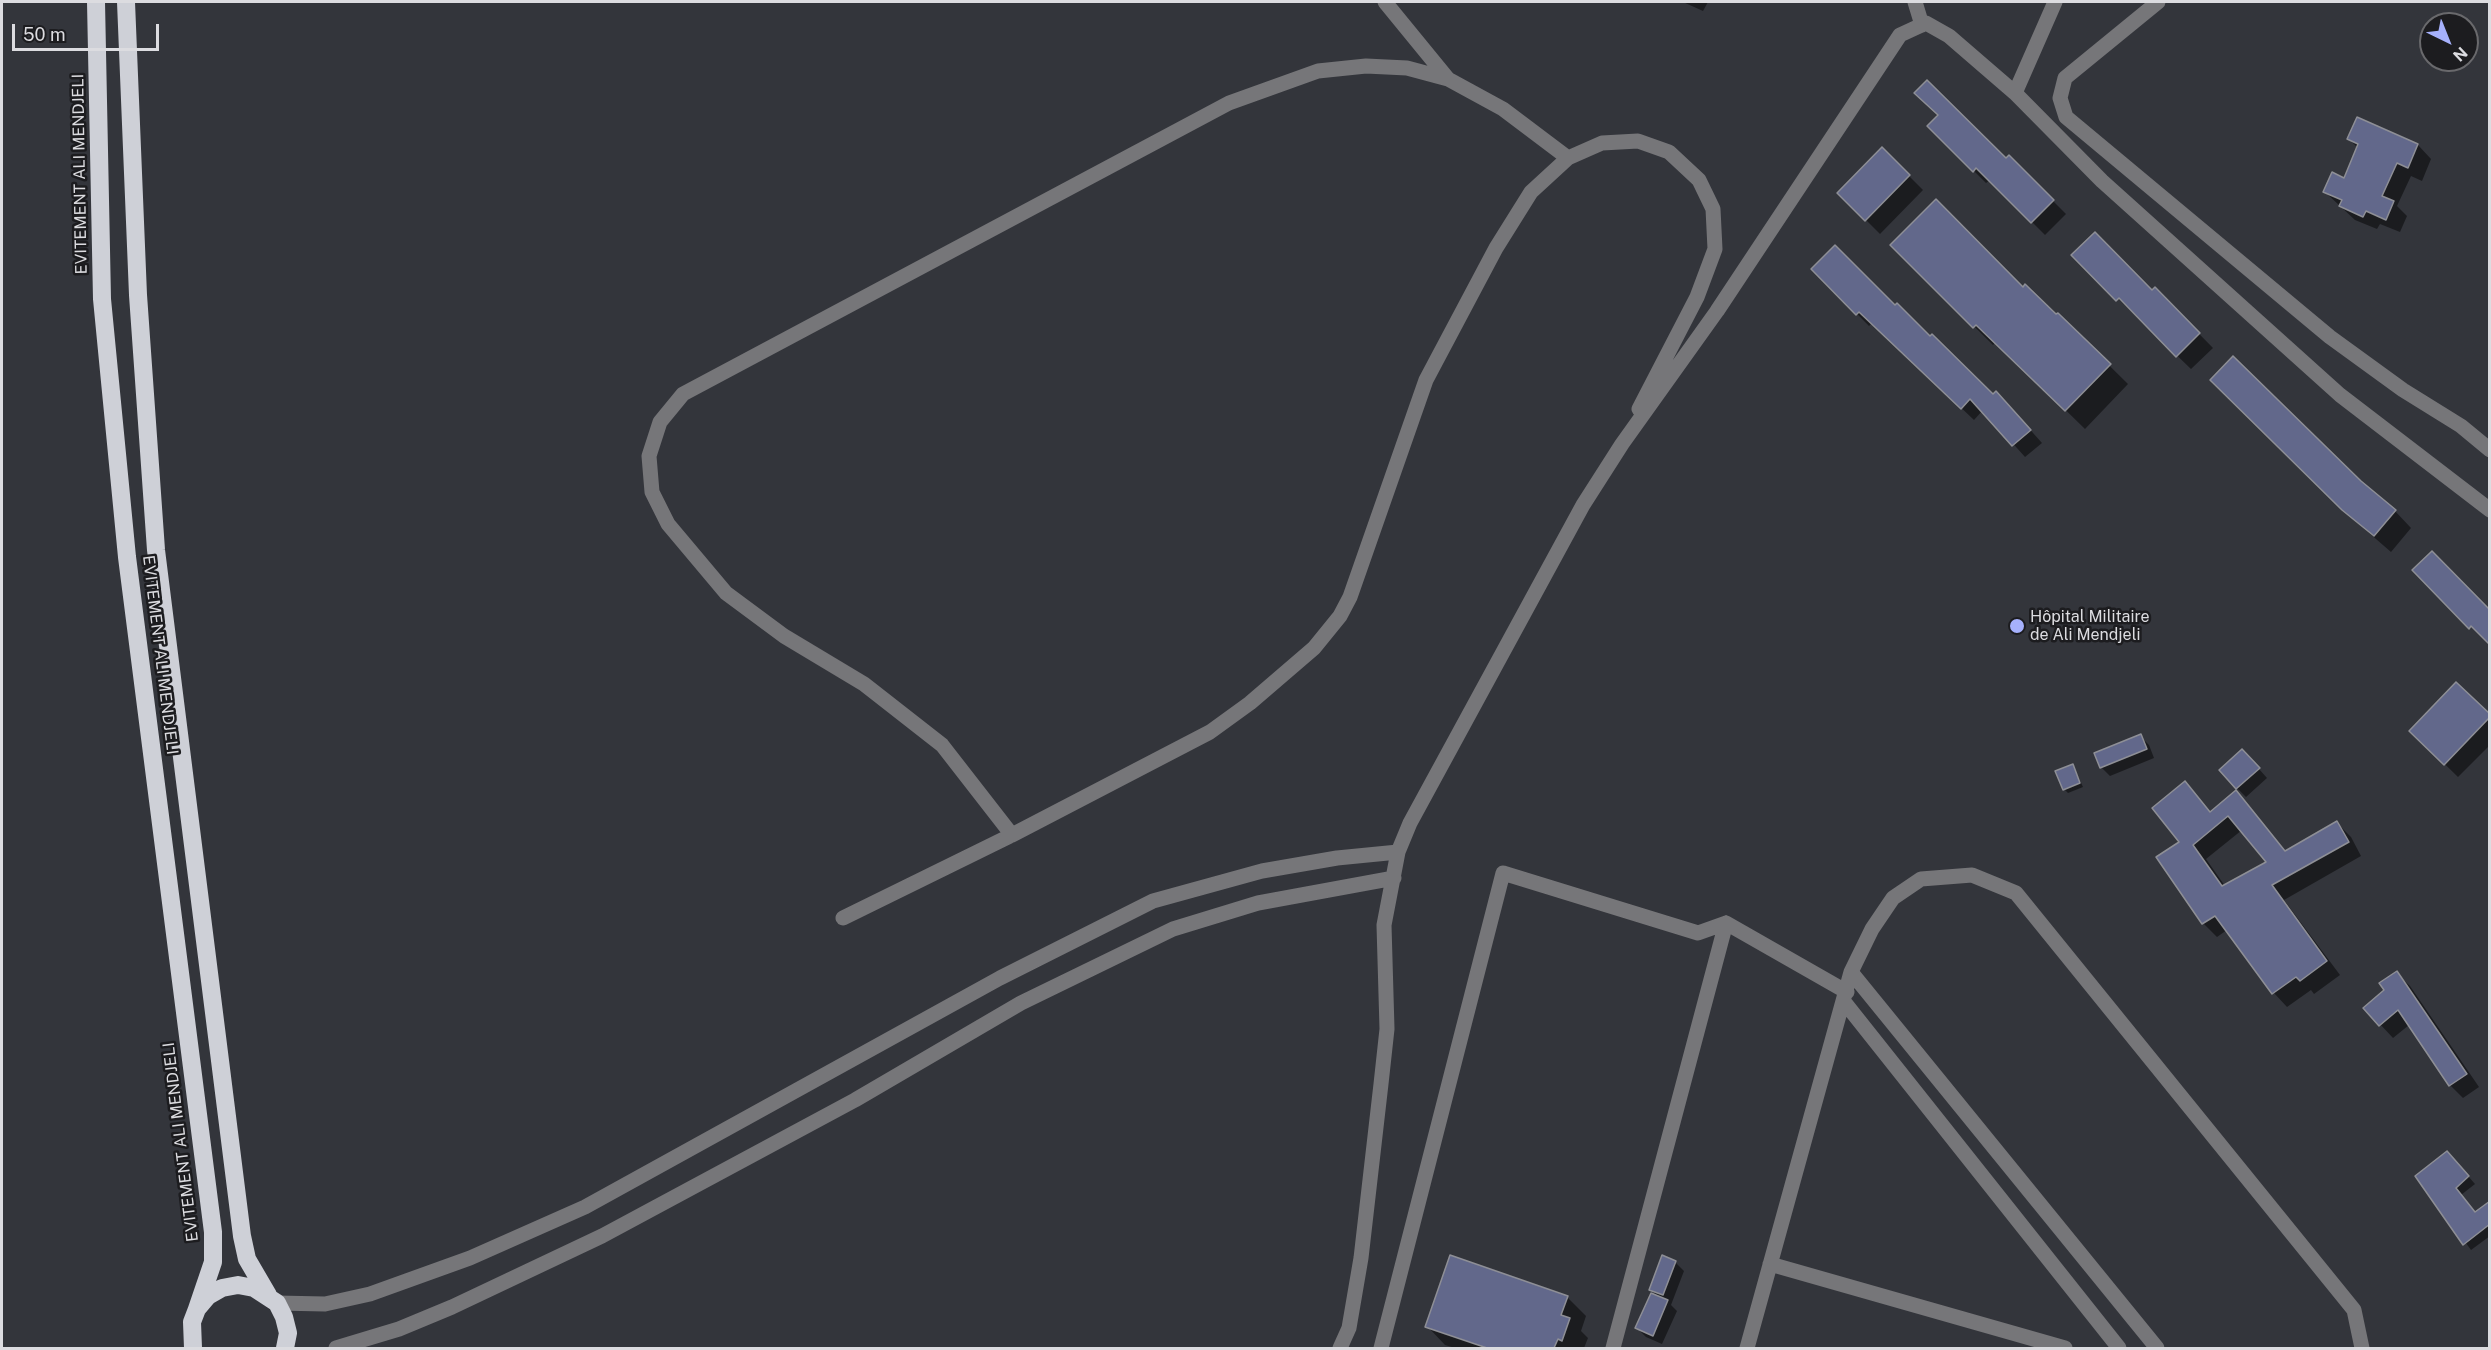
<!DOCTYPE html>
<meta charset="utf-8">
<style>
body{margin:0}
#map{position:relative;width:2491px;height:1350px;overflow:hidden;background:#33353b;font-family:"Public Sans",sans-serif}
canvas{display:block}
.frame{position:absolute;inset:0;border:3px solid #dcdce0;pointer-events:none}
.north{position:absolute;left:2419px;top:12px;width:60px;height:60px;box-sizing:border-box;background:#1c1c1f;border:2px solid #69696c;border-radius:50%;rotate:137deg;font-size:16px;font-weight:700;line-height:24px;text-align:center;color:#dcdce0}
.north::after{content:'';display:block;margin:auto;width:21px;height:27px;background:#a6b1fc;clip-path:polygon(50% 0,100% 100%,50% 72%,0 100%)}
.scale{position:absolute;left:12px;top:24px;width:147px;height:27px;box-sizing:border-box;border:3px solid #dcdce0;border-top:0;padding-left:8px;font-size:18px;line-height:21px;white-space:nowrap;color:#dcdce0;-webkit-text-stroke:4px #1c1c1f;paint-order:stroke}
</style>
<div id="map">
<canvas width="2491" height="1350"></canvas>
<div class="frame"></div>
<div class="north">N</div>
<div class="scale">50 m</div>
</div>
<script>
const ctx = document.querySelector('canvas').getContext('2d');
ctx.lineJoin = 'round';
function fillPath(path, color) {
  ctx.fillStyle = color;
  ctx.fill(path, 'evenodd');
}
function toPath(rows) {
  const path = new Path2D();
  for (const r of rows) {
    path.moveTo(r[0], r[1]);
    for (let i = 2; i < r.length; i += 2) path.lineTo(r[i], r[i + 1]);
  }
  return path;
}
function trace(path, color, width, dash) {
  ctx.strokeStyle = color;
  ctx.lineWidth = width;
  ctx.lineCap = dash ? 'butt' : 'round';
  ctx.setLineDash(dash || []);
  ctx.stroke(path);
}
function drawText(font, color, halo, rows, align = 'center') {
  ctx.font = font + ' "Public Sans",sans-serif';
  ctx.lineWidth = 5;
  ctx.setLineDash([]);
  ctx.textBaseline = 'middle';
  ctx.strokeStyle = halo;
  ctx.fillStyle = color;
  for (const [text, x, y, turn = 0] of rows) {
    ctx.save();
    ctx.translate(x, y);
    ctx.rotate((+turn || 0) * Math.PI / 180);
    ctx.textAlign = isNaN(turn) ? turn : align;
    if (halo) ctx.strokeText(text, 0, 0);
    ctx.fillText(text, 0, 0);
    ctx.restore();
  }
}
fillPath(toPath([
 [1683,2,1708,2,1703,11],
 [1929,126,2006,160,2009,157,2066,214,2045,235,1990,180,1986,183],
 [2349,139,2418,145,2431,159,2422,181,2411,176,2397,206,2407,216,2400,232,2380,224,2377,229,2355,220,2325,192,2345,180,2358,148],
 [1882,149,1923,190,1880,234,1839,193],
 [1892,245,2023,289,2058,315,2128,384,2085,429,1996,342,1993,345],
 [2073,255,2152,292,2155,289,2213,348,2191,369],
 [1813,269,1895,307,1993,396,2008,405,2042,443,2025,457,1983,410,1974,420,1872,323,1869,326],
 [2212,380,2360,482,2395,511,2411,528,2391,552,2361,526],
 [2490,716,2490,745,2458,777,2411,731],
 [2140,736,2149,745,2154,758,2110,776,2101,767],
 [2251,760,2267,778,2246,797,2237,788],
 [2073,766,2083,787,2068,793,2064,789],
 [2185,783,2211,813,2236,792,2286,852,2337,823,2351,837,2361,856,2284,900,2340,975,2314,994,2311,990,2287,1007,2274,993,2227,930,2217,937,2203,923,2158,858,2181,842],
 [2242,830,2268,862,2225,886,2206,859],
 [2396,973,2410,986,2479,1087,2463,1098,2450,1085,2409,1025,2393,1038,2365,1008,2386,990],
 [2454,1160,2475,1184,2461,1195,2476,1213,2490,1213,2490,1236,2471,1250,2417,1176],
 [1675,1262,1684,1271,1671,1305,1677,1311,1662,1344,1646,1337,1637,1328,1659,1298,1650,1289],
 [1567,1297,1586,1316,1581,1331,1588,1338,1584,1348,1455,1348,1445,1345,1427,1326]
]), '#0007');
const building = toPath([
 [1927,80,2006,158,2009,155,2054,200,2031,223,1976,168,1973,172,1927,126,1938,115,1914,93,1927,80],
 [2357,117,2418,144,2408,168,2397,163,2382,196,2394,201,2386,220,2366,211,2363,217,2339,206,2342,200,2323,192,2332,172,2344,178,2358,144,2347,139,2357,117],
 [1882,147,1910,175,1865,221,1837,193,1882,147],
 [1936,199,2023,287,2025,284,2056,314,2058,313,2111,364,2065,411,1976,325,1973,328,1890,245,1936,199],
 [2095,232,2152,290,2155,287,2200,333,2176,357,2119,298,2116,301,2071,255,2095,232],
 [1835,245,1895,305,1897,303,1930,336,1932,334,1993,394,1996,391,2031,430,2012,446,1970,399,1961,409,1859,312,1856,315,1811,269,1835,245],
 [2233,356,2361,481,2396,510,2374,536,2342,510,2210,380,2233,356],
 [2432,551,2490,610,2490,645,2471,626,2469,629,2412,570,2432,551],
 [2456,682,2490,714,2490,717,2444,765,2409,731,2456,682],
 [2141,734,2147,749,2100,768,2094,753,2141,734],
 [2242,749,2260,768,2236,789,2219,770,2242,749],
 [2073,764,2080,783,2063,790,2055,771,2073,764],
 [2185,781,2210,812,2236,790,2285,851,2337,821,2349,842,2272,885,2327,961,2300,981,2296,977,2272,994,2215,916,2202,924,2156,857,2179,842,2152,808,2185,781],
 [2228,816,2266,862,2222,886,2193,845,2228,816],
 [2397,971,2467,1074,2449,1086,2398,1010,2379,1026,2363,1008,2384,990,2379,983,2397,971],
 [2447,1151,2469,1176,2456,1188,2475,1212,2490,1201,2490,1224,2463,1245,2415,1176,2447,1151],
 [1450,1255,1568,1296,1561,1315,1570,1318,1562,1341,1558,1339,1554,1348,1487,1348,1425,1327,1450,1255],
 [1662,1255,1676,1261,1663,1295,1649,1290,1662,1255],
 [1651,1293,1668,1300,1653,1336,1635,1328,1651,1293]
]);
fillPath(building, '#62688b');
trace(building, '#8e8f96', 1.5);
trace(toPath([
 [1385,2,1448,79],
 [1915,2,1922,25],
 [2158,2,2065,78,2060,98,2066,117,2330,337,2403,390,2461,426,2490,450],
 [2015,93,2055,2],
 [1012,835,942,745,864,684,784,636,726,593,668,524,652,492,649,456,660,422,683,394,1229,103,1318,71,1366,66,1407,68,1448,79,1503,109,1568,158],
 [843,918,1012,835,1210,732,1250,703,1314,648,1340,616,1350,597,1426,380,1496,248,1531,192,1568,158,1602,143,1638,141,1669,152,1699,180,1713,209,1715,249,1697,297,1639,409],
 [1726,923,1847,992],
 [1851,972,2157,1348],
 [1845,1003,2119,1348],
 [1770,1264,2065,1348],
 [277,1303,325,1304,370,1294,470,1258,585,1207,1000,978,1153,901,1262,871,1337,858,1398,852],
 [336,1348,399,1329,452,1307,602,1236,855,1100,1021,1003,1173,929,1258,903,1394,878],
 [1340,1348,1349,1328,1361,1258,1381,1084,1387,1029,1384,925,1398,852,1410,823,1583,505,1622,444,1717,311,1900,35,1926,23,1949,36,2015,93,2102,181,2340,395,2490,510],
 [1381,1348,1503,873,1698,933,1726,923],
 [1613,1348,1726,923],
 [1747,1348,1851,972,1872,929,1893,898,1921,879,1972,875,2016,893,2354,1310,2362,1348]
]), '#767679', 15);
trace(toPath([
 [96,2,102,299,127,557,213,1232,213,1262,197,1309],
 [126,2,138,295,156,550,242,1236,247,1259,268,1295],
 [193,1348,192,1322,197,1309,208,1296,222,1288,238,1285,254,1288,277,1303,284,1317,288,1333,285,1348]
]), '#ced0d7', 18);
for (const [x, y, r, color] of [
 [2017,626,8,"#a6b1fc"]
]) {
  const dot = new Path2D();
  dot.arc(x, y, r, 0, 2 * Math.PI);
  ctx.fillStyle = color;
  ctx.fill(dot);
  trace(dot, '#1c1c1f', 2);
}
drawText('16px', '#dcdce0', '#1c1c1f', [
 ["EVITEMENT ALI MENDJELI",80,174,-91],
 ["EVITEMENT ALI MENDJELI",160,655,83],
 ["EVITEMENT ALI MENDJELI",181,1142,-97]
]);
drawText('16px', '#dcdce0', '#1c1c1f', [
 ["Hôpital Militaire",2030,617],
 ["de Ali Mendjeli",2030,635]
], 'left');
</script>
